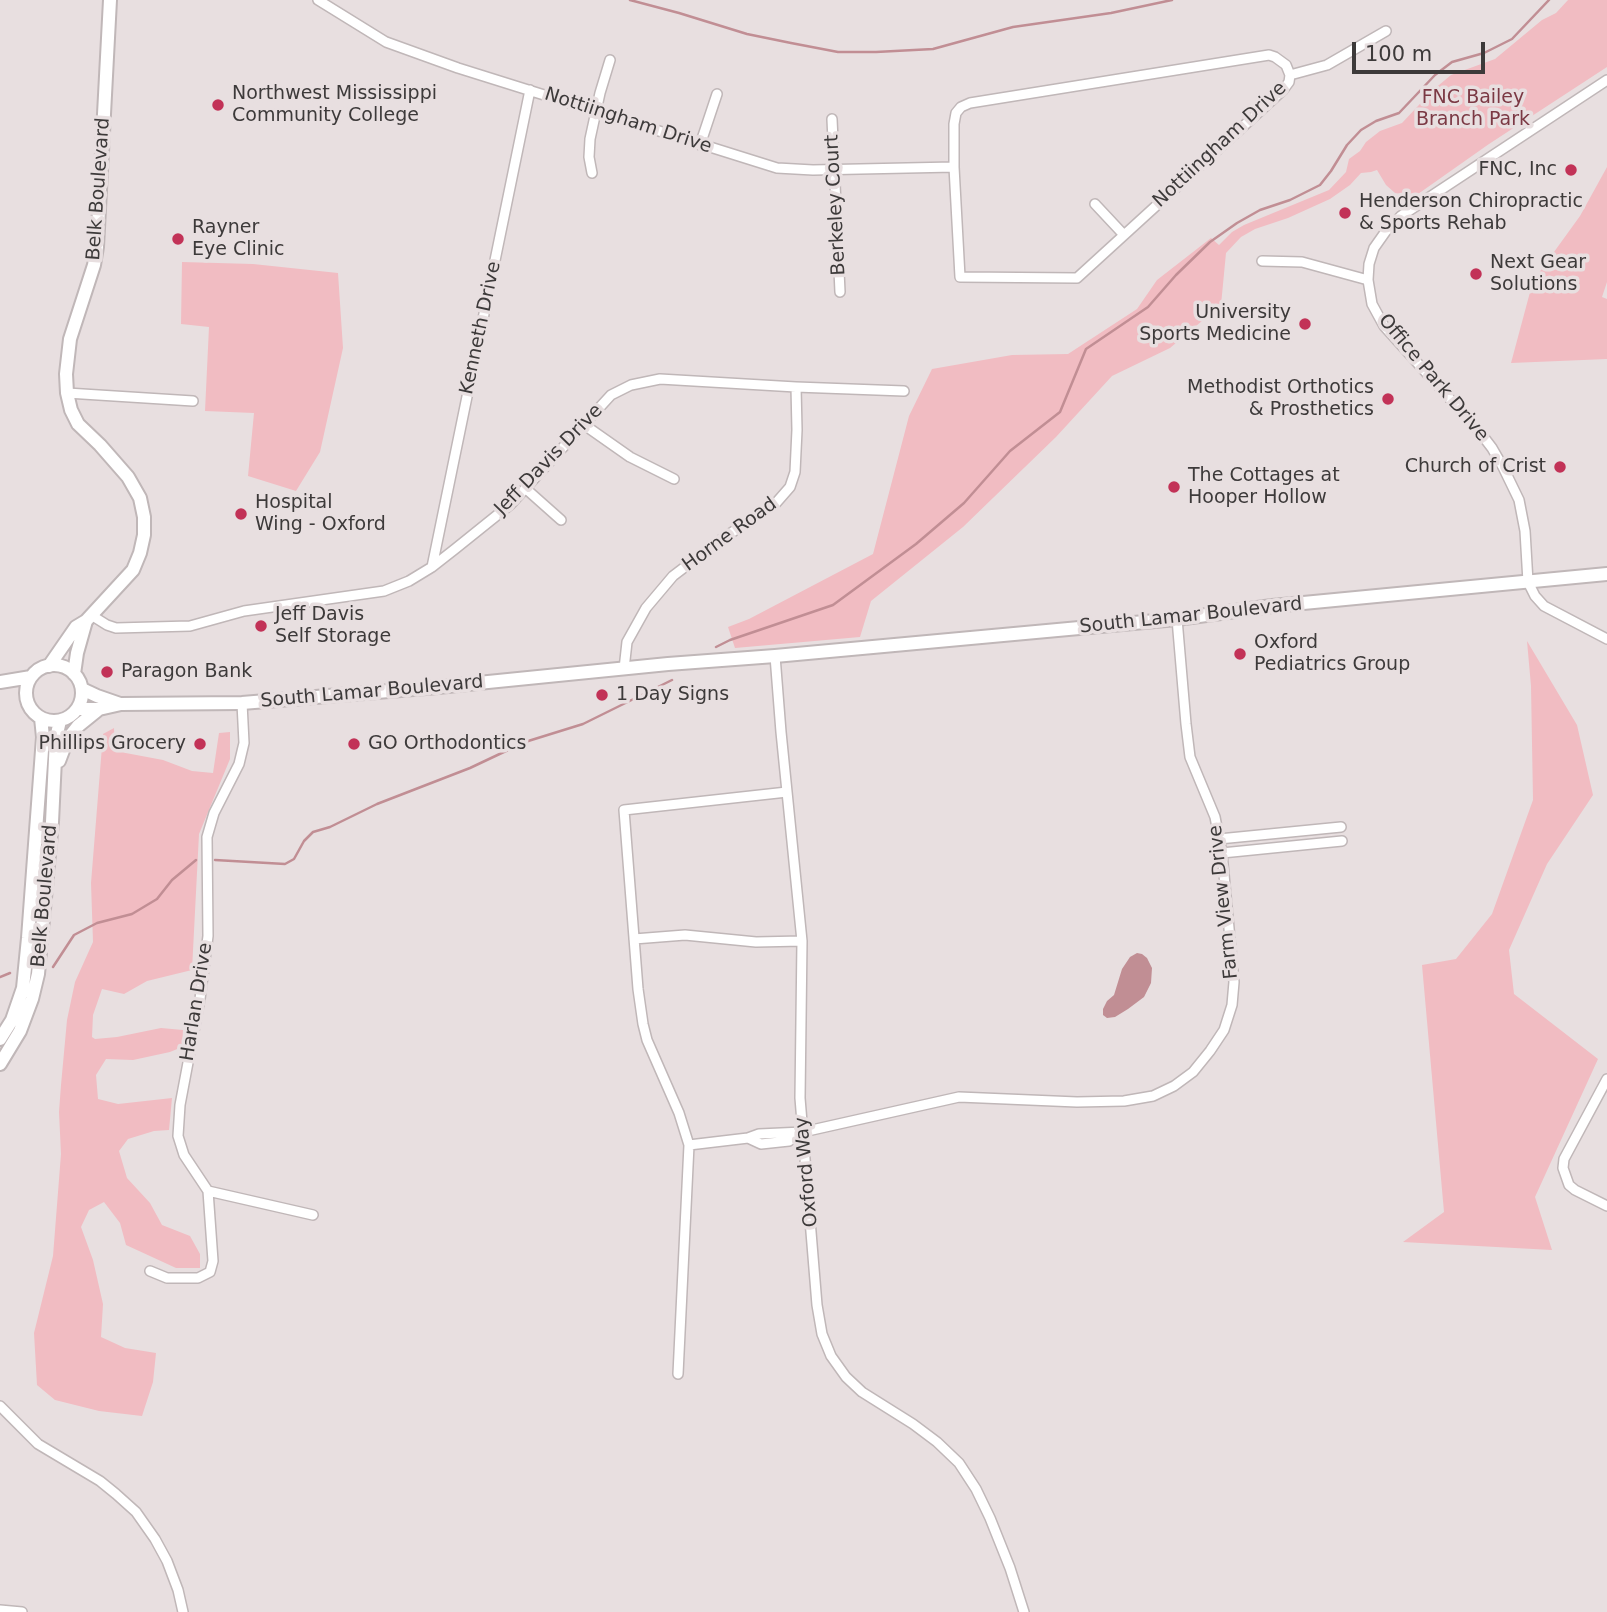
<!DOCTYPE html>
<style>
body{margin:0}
#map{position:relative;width:1607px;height:1612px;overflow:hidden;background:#e8dfe0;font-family:"DejaVu Sans",sans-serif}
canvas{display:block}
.scale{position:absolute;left:1352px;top:42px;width:133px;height:32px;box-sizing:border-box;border:4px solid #3d3a3a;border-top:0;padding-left:9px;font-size:21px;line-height:24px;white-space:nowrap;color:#3d3a3a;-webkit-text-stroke:5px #e8dfe0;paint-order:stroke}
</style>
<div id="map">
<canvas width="1607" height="1612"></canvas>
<div class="scale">100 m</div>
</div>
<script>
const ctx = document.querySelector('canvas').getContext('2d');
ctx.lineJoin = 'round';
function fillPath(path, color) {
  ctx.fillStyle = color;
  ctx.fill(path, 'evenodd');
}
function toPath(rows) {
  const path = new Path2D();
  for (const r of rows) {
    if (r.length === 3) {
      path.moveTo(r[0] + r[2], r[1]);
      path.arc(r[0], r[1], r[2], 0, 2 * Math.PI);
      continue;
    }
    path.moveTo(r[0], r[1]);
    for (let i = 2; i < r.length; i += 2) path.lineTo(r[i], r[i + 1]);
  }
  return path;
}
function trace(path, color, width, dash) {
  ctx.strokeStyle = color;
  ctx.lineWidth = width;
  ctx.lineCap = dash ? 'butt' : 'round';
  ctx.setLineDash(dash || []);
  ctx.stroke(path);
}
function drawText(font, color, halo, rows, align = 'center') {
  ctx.font = font + ' "DejaVu Sans",sans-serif';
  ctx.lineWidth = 7;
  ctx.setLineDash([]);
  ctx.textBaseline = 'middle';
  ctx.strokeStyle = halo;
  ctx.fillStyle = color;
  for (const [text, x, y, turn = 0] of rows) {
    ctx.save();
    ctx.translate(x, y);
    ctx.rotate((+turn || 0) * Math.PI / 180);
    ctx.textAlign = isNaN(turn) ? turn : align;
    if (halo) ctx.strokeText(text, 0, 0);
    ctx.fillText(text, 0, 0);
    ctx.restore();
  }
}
fillPath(toPath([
 [1568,0,1607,0,1607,67,1489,144,1418,194,1407,195,1395,193,1386,185,1377,170,1371,172,1361,173,1350,185,1330,199,1288,218,1255,229,1241,237,1226,253,1221,305,1170,348,1112,376,1056,437,963,527,871,601,860,637,735,648,728,627,749,619,873,554,909,416,932,369,1012,355,1068,354,1137,309,1157,280,1211,238,1219,245,1232,232,1244,225,1329,190,1346,172,1349,159,1360,151,1366,142,1380,131,1402,123,1433,90,1451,75,1495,59,1542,20,1556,13],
 [1607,167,1607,282,1602,297,1607,299,1607,359,1511,363,1533,281,1580,216],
 [182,262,253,264,338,273,343,348,320,452,296,491,248,476,254,413,205,411,209,327,181,324],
 [1527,641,1577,725,1593,795,1547,864,1509,950,1514,994,1598,1059,1535,1197,1552,1250,1403,1242,1444,1212,1422,965,1456,959,1492,914,1533,800,1531,686],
 [114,728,115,751,163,760,192,771,213,773,219,733,230,732,230,759,199,834,192,970,147,981,124,994,102,989,93,1015,92,1037,95,1039,117,1037,161,1028,183,1030,182,1047,170,1052,133,1060,106,1059,96,1075,98,1099,118,1104,172,1098,169,1130,154,1131,128,1139,119,1151,127,1178,150,1203,162,1225,190,1236,200,1254,200,1268,176,1268,126,1245,120,1223,104,1202,89,1210,81,1227,93,1260,103,1304,101,1337,125,1348,156,1353,153,1382,142,1416,99,1411,55,1400,37,1385,34,1333,53,1256,61,1154,59,1112,61,1085,67,1020,75,982,93,942,91,883,103,734]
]), '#f1bcc2');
fillPath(toPath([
 [1137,953,1142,954,1147,958,1152,968,1151,983,1144,997,1128,1009,1115,1017,1107,1018,1103,1015,1103,1009,1107,1001,1114,995,1122,969,1130,957]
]), '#c18e94');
trace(toPath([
 [630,0,679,13,747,34,791,43,838,52,876,52,933,49,1013,27,1111,13,1172,0],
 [716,647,730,640,833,605,916,544,964,503,1010,451,1060,412,1086,349,1148,307,1176,275,1210,242,1237,223,1260,210,1290,200,1320,185,1331,171,1347,145,1361,130,1376,121,1399,113,1435,75,1452,62,1484,53,1512,39,1549,0],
 [215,860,285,864,294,859,304,841,313,832,330,827,377,804,470,768,525,742,583,724,672,680],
 [53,967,74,935,97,923,132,914,157,899,172,880,196,860],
 [0,977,10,973]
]), '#c18e94', 2.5);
const street = toPath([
 [318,0,386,42,458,68,777,168,813,170,954,167],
 [1269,55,1275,57,1286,65,1290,75,1289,82,1283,90,1077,278,960,277,954,167,954,124,956,113,961,107,970,103,1269,55],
 [1290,75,1327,65,1386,31],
 [1607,80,1401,216,1386,231,1374,248,1369,264,1368,280,1372,304,1384,326,1479,431,1492,448,1503,467,1519,500,1525,531,1528,582,1535,596,1544,606,1607,639],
 [832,119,840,292],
 [700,145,717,94],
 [592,173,589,157,590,139,600,93,610,60],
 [1095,204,1124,235],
 [1262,261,1302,262,1368,280],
 [67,393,193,401],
 [583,424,630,457,674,479],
 [525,488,561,520],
 [432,567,530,90],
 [91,615,107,625,116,628,190,626,244,611,384,591,409,581,432,567,455,549,511,504,611,395,631,385,660,379,796,387,904,391],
 [775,656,781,732,802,941,800,1098,817,1305,822,1334,831,1356,846,1377,862,1392,913,1424,937,1442,959,1463,976,1489,990,1518,1010,1568,1024,1612],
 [624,669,627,642,646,608,673,576,719,541,776,503,790,487,795,472,797,430,796,387],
 [242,703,244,743,239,764,214,813,207,837,208,936,200,999,180,1105,178,1136,184,1155,208,1191,313,1215],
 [1219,839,1341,827],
 [1222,853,1342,841],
 [634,939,685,935,756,942,802,941],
 [1607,1079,1564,1159,1563,1168,1569,1185,1575,1190,1607,1206],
 [748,1138,761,1144,789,1141,801,1133],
 [689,1145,748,1138,759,1134,803,1132,959,1097,1077,1102,1124,1101,1153,1096,1174,1086,1193,1072,1210,1051,1224,1030,1232,1005,1234,982,1222,853,1215,817,1190,757,1186,724,1177,619],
 [150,1271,167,1278,198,1278,210,1272,213,1261,208,1191],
 [678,1374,689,1145,679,1113,647,1040,643,1024,638,989,624,810,787,792],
 [0,1406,38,1444,100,1481,116,1494,136,1512,155,1539,167,1561,178,1590,183,1612],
 [0,1610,22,1612]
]);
const secondary = toPath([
 [54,693,28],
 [49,666,76,627,86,621,133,570,140,553,144,535,144,517,140,498,128,477,100,445,78,424,71,410,67,393,66,374,70,339,94,265,97,247,110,0],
 [74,674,77,653,86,621],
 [0,682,31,677],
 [82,689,97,696,120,704],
 [77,709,99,709,121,704,242,703,438,687,668,664,775,656,1177,619,1272,606,1607,574],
 [59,761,67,740,78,726,99,709],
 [0,1039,12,1020,23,988,28,938,43,737,41,718],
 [0,1064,20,1031,32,999,38,974,52,822,56,738,60,721]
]);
trace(street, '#c0b7b8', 12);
trace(secondary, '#c0b7b8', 16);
trace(street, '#fff', 9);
trace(secondary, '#fff', 12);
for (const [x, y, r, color] of [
 [218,105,7,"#c23257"],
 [1571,170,7,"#c23257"],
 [1345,213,7,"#c23257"],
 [178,239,7,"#c23257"],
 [1476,274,7,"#c23257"],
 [1305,324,7,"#c23257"],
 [1388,399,7,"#c23257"],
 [1560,467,7,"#c23257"],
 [1174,487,7,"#c23257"],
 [241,514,7,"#c23257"],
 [261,626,7,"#c23257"],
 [1240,654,7,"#c23257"],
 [107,672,7,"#c23257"],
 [602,695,7,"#c23257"],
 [200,744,7,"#c23257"],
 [354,744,7,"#c23257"]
]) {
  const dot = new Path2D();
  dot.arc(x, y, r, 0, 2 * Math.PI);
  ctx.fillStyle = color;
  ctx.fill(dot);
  trace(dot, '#e8dfe0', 2.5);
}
drawText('19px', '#3d3a3a', '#e8dfe0', [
 ["Northwest Mississippi",232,94],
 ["Community College",232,116],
 ["FNC, Inc",1557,170,"right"],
 ["Henderson Chiropractic",1359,202],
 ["& Sports Rehab",1359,224],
 ["Rayner",192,228],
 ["Eye Clinic",192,250],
 ["Next Gear",1490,263],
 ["Solutions",1490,285],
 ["University",1291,313,"right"],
 ["Sports Medicine",1291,335,"right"],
 ["Methodist Orthotics",1374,388,"right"],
 ["& Prosthetics",1374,410,"right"],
 ["Church of Crist",1546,467,"right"],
 ["The Cottages at",1188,476],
 ["Hooper Hollow",1188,498],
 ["Hospital",255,503],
 ["Wing - Oxford",255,525],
 ["Jeff Davis",275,615],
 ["Self Storage",275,637],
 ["Oxford",1254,643],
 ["Pediatrics Group",1254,665],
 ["Paragon Bank",121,672],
 ["1 Day Signs",616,695],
 ["Phillips Grocery",186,744,"right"],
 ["GO Orthodontics",368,744]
], 'left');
drawText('19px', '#7b3944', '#e8dfe0', [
 ["FNC Bailey",1473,98],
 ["Branch Park",1473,120]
]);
drawText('19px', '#3d3a3a', '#e8dfe0', [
 ["Nottiingham Drive",628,121,18],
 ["Nottiingham Drive",1220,145,-43],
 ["Belk Boulevard",99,189,-86],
 ["Berkeley Court",836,205,-93],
 ["Kenneth Drive",481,328,-78],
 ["Office Park Drive",1433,378,50],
 ["Jeff Davis Drive",549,460,-46],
 ["Horne Road",730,535,-36],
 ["South Lamar Boulevard",1191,616,-6],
 ["South Lamar Boulevard",372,692,-5],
 ["Belk Boulevard",45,896,-85],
 ["Farm View Drive",1224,902,-96],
 ["Harlan Drive",197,1002,-81],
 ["Oxford Way",807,1172,-95]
]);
</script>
